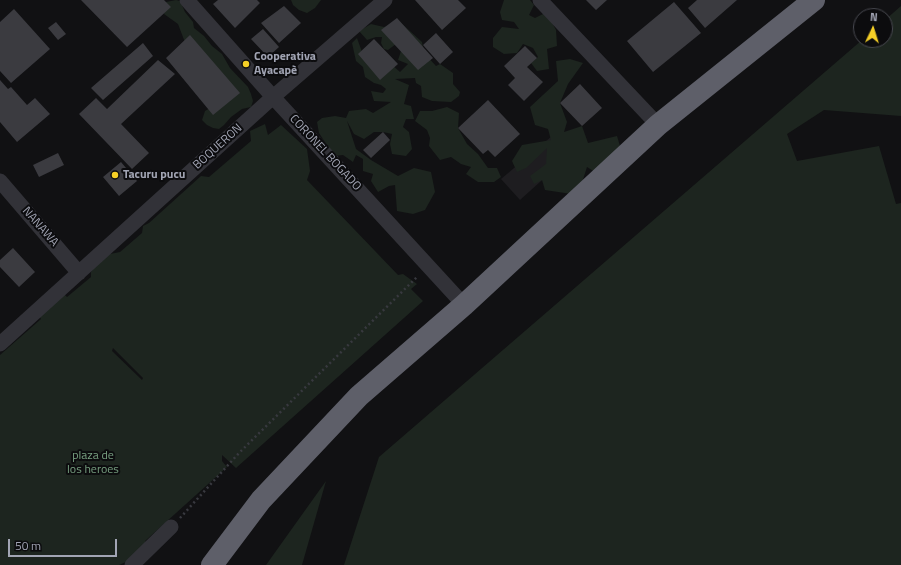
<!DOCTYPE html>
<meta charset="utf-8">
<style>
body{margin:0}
#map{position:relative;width:901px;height:565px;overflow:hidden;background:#111113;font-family:"Titillium Web",sans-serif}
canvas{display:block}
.north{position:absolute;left:853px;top:8px;width:40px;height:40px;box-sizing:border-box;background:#0c0c0e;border:1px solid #484950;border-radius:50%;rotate:4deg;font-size:11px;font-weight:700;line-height:16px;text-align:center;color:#a2a5b4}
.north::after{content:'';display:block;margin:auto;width:14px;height:18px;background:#f6d026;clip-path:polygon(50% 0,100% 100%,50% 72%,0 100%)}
.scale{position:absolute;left:8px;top:539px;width:109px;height:18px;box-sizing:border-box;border:2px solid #a2a5b4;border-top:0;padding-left:5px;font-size:12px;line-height:14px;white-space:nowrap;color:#a2a5b4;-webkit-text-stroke:3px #0c0c0e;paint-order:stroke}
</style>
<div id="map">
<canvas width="901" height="565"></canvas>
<div class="north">N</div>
<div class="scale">50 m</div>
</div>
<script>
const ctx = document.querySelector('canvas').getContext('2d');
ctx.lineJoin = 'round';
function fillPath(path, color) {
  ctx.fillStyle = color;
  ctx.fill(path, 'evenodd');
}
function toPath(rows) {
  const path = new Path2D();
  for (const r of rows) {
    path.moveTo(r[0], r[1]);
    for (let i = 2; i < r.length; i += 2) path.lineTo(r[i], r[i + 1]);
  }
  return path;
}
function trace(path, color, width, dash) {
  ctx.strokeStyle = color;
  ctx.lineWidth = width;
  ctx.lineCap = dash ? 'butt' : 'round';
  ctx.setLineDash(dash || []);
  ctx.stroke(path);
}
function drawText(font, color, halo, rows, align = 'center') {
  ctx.font = font + ' "Titillium Web",sans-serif';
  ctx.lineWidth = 4;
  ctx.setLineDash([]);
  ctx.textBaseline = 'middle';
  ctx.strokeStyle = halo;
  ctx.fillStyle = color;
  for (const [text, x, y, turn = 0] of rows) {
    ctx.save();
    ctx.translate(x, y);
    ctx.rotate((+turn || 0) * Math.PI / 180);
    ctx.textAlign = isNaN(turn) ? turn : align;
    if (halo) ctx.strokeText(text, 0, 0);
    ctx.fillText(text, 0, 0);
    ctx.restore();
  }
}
fillPath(toPath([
 [552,136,571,154,520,200,501,179]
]), '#1e1d20');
fillPath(toPath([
 [176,0,180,1,185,12,193,22,194,28,204,36,212,46,222,54,230,68,248,87,251,94,253,101,251,107,242,109,231,117,224,125,219,129,213,128,207,125,202,120,205,111,210,108,178,24,164,14,166,2],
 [291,0,321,0,315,8,307,13,299,10,293,5],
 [504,0,530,0,534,5,529,15,535,18,545,13,549,17,556,30,557,46,547,49,549,69,537,71,531,63,538,57,533,48,523,44,517,53,504,54,493,47,493,38,502,27,519,29,514,22,502,20,500,12],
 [901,6,901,116,824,110,787,134,797,161,879,146,896,204,901,203,901,565,344,565,379,457,862,40,885,40,885,20],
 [400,22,422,42,424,53,436,66,440,64,453,73,453,84,460,92,459,96,451,102,432,101,422,97,421,86,416,83,415,78,395,79,409,85,404,104,411,106,414,119,406,119,403,127,409,132,412,149,406,156,392,154,390,144,392,134,383,132,374,132,364,139,354,134,347,121,356,149,371,160,398,176,414,168,431,172,435,192,425,210,413,214,397,211,395,185,389,186,378,192,371,181,373,174,363,171,363,159,356,155,353,162,343,155,334,156,319,133,317,122,322,118,335,116,346,118,349,111,366,109,373,113,391,102,374,101,371,91,383,93,386,89,381,85,374,83,365,77,363,67,356,61,352,43,357,38,362,52,391,64,400,72,408,64,398,60,401,51,396,44,388,50,384,49,381,43,382,37,376,37,367,40,359,31,371,24,384,27],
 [570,59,583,63,568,84,560,103,567,122,564,132,582,126,588,143,617,136,623,156,598,174,587,167,578,195,545,190,542,180,534,184,530,176,546,164,547,148,526,168,517,172,512,161,522,145,551,140,548,129,535,125,530,107,558,81,556,61],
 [447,107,459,113,458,128,467,144,478,154,488,168,497,168,501,177,494,182,478,182,466,174,471,167,461,164,451,157,440,160,429,146,430,138,427,130,415,121,420,111,432,111],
 [265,124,268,135,281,125,307,149,310,171,307,180,398,275,403,274,417,284,411,289,423,301,236,468,222,455,222,461,227,467,145,541,147,544,142,555,119,565,0,565,0,355,41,319,38,314,61,291,67,297,91,277,91,272,100,256,120,252,142,233,143,226,149,223,201,176,209,177,251,141,250,131],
 [113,348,143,378,142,380,112,351],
 [326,481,302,565,266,565]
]), '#1d251f');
fillPath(toPath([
 [81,0,164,0,171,7,127,47],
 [218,0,257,0,260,3,235,28,213,4],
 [415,0,458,0,466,8,442,30],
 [586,0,607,0,596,10],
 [697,0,737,0,705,28,688,8],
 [674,2,701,33,653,72,627,41],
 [284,6,301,23,279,43,261,23],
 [14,9,50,49,11,83,0,71,0,22],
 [397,18,433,58,418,70,381,30],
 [56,22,66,34,58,40,48,28],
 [263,29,279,47,268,57,251,39],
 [436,33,453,52,440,64,423,45],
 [190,35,240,93,213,115,166,58],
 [374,39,398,64,380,80,358,54],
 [143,43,153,56,103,100,91,88],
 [525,46,537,58,527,67,543,82,524,101,508,85,515,78,504,66],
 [158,60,175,74,121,124,149,153,132,169,79,114,96,98,107,109],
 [0,80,8,89,11,87,27,105,35,98,50,114,17,142,0,122],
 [580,84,602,108,582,126,560,103],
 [488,100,520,134,495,157,488,150,483,154,458,128],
 [383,132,390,140,371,158,363,150],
 [58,153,64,165,39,177,33,165],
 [121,162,137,181,119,196,103,177],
 [13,248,35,272,19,287,0,267,0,260]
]), '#3b3b40');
trace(toPath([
 [180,518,239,453,418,276]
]), '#38393f', 2.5, [2, 3]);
trace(toPath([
 [187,0,273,97,464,305],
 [540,0,658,125],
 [0,181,79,273],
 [0,344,273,97,385,0],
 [132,565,171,527]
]), '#323238', 15);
trace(toPath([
 [212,565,261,500,359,396,464,305,658,125,814,0]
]), '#5e5f69', 22);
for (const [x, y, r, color] of [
 [246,64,4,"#f6d026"],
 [115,175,4,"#f6d026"]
]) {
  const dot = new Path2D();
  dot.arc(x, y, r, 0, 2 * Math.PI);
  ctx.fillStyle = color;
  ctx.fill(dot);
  trace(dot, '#0c0c0e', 1.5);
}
drawText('bold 12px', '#a2a5b4', '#0c0c0e', [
 ["Cooperativa",254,57],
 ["Ayacapè",254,71],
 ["Tacuru pucu",123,175]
], 'left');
drawText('12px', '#a2a5b4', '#0c0c0e', [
 ["BOQUERON",218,147,-42],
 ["CORONEL BOGADO",325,153,47],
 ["NANAWA",40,227,49]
]);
drawText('12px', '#78a081', '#0c0c0e', [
 ["plaza de",93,456],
 ["los heroes",93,470]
]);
</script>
